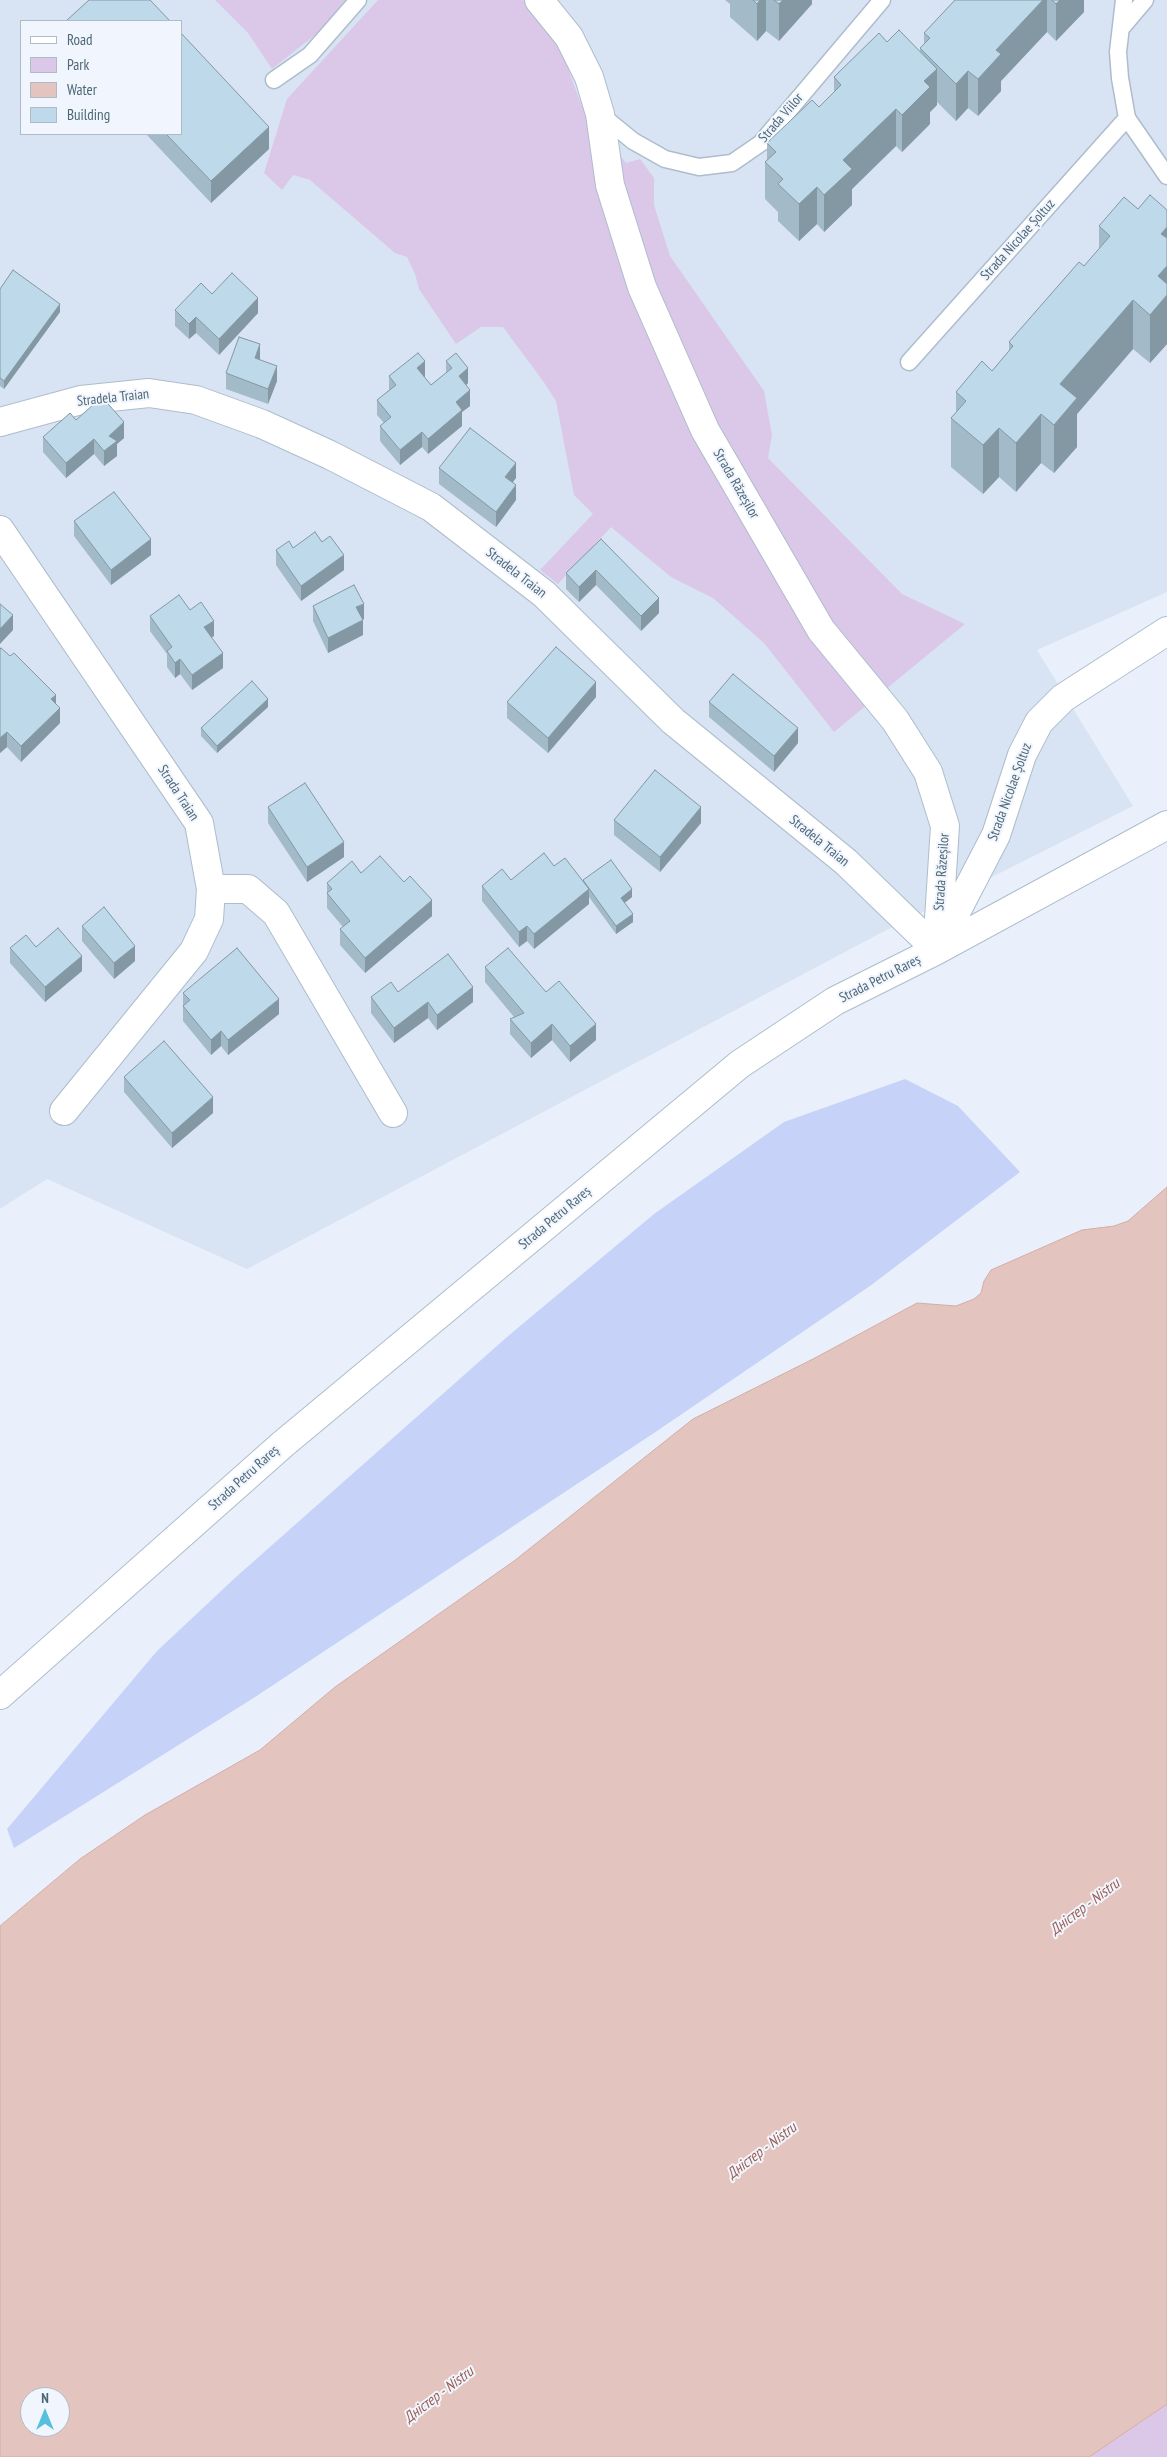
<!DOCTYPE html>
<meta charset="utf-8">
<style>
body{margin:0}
#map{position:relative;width:1167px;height:2457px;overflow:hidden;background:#e9f0fb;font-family:"PT Sans Narrow",sans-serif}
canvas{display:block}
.legend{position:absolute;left:20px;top:20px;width:162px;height:115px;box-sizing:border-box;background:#f0f5fe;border:1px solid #afbcc7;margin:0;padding:6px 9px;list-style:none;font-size:15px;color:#4e6775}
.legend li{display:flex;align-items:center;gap:10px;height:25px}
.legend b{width:25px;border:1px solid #afbcc7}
.north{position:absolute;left:20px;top:2387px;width:50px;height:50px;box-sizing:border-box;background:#f0f5fe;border:1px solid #afbcc7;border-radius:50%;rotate:0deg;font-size:14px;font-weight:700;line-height:20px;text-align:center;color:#4e6775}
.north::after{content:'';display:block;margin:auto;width:18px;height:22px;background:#56c0de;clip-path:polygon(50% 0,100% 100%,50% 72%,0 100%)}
</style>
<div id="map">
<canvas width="1167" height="2457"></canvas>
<ul class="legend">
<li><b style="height:6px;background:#fff"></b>Road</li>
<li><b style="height:14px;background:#dbc8e9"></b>Park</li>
<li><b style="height:14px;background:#e4c4be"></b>Water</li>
<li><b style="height:14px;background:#bdd9ea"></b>Building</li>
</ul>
<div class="north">N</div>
</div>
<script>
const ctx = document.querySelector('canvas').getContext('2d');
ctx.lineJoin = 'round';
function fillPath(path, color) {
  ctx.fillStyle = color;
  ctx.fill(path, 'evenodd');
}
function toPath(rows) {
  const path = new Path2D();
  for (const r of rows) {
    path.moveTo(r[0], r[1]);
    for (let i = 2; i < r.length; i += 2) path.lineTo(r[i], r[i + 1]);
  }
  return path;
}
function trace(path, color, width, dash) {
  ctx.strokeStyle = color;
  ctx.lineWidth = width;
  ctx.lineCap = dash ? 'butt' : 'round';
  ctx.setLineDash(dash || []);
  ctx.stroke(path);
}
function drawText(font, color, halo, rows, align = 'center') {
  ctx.font = font + ' "PT Sans Narrow",sans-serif';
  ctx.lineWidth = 4;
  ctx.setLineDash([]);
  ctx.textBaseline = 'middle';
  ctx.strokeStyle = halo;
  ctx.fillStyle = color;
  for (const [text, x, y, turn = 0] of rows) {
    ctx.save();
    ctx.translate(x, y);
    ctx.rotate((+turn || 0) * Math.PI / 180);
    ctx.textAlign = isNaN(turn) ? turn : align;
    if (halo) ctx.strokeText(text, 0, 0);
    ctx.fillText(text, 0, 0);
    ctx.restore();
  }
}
fillPath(toPath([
 [0,0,1167,0,1167,592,1037,650,1133,806,877,935,247,1269,47,1179,0,1209],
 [21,21,181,21,181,134,21,134]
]), '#d8e4f3');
fillPath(toPath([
 [215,0,345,0,320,31,272,69,248,33],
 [378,0,523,0,561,49,582,107,626,163,640,159,654,178,654,205,670,256,764,391,772,435,768,458,902,594,965,624,834,732,764,643,713,598,671,577,611,527,558,584,540,570,593,514,574,495,556,401,543,381,503,327,481,327,456,344,419,289,415,274,407,257,395,253,310,180,293,175,282,190,264,173,287,99],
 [1167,2404,1167,2457,1089,2457]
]), '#dbc8e9');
fillPath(toPath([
 [905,1079,958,1106,1020,1172,870,1286,654,1433,252,1699,14,1848,7,1829,157,1651,236,1577,507,1337,654,1214,784,1122]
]), '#c6d2f8');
const water = toPath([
 [1167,1187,1167,2404,1089,2457,0,2457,0,1926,80,1859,145,1815,260,1750,335,1687,514,1561,693,1419,813,1359,917,1303,956,1306,974,1299,981,1293,984,1281,991,1270,1082,1230,1114,1226,1128,1221,1167,1187],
 [30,2397,60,2397,60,2427,30,2427,30,2397]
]);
fillPath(water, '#e4c4be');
trace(water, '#d6aca5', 1);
const lane = toPath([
 [1124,0,1118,52,1120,78,1127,118,1167,176],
 [1123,26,1145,0],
 [274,80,310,55,358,0],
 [600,114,633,141,665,159,699,167,732,163,761,143,882,0],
 [909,362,1127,118]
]);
const street = toPath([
 [539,0,569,37,589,77,600,114,610,185,642,287,705,430,821,630,895,720,928,772,945,826,937,950],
 [0,422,81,400,149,393,196,400,262,424,330,455,431,507,544,594,673,721,846,862,937,950],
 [0,530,199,823,211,889,248,889,276,913,393,1113],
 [942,939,996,835,1022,755,1039,722,1063,698,1167,631],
 [64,1111,194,951,209,919,211,889],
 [0,1695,283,1444,740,1064,835,1001,937,950,1167,825]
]);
trace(lane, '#adbdcb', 19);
trace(street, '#adbdcb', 30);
trace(lane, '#fff', 16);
trace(street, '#fff', 28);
fillPath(toPath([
 [725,0,812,0,812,4,779,41,766,31,757,41,730,17,730,4],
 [955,0,1084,0,1084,12,1056,41,1047,32,1001,81,1001,91,978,116,968,108,956,121,937,102,937,105,930,112,930,124,902,152,896,146,852,189,852,205,824,232,817,224,799,241,778,221,778,212,765,199,765,162,767,160,767,143,819,107,834,92,834,77,887,42,920,51,920,48,924,44,924,33],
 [146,134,181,134,269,149,211,203],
 [1138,209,1167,210,1167,344,1150,363,1133,349,1077,414,1077,447,1054,473,1041,463,1016,492,999,477,983,494,951,467,951,418,956,413,956,392,992,371,1009,351,1009,342,1084,266,1099,249,1099,226],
 [0,289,60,312,4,389,0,386],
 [212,294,258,313,219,355,196,333,189,339,175,326,175,310],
 [260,359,277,381,268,404,226,389,226,373],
 [446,361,468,383,466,385,470,406,462,412,462,426,428,454,422,447,400,465,380,441,380,426,384,423,377,415,377,400,389,390,389,376,425,377,424,377,431,385,446,373],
 [76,420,124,438,117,444,117,456,104,466,94,454,66,478,43,452,43,437],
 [439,468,516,478,512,483,516,500,496,527,439,484],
 [74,521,151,555,111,585,74,536],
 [601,539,659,613,641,631,596,585,579,602,566,589,566,573],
 [322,542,344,570,301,601,276,565,276,550],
 [313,606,364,619,362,619,363,635,328,653,313,621],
 [190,610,214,636,211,637,223,668,192,690,180,674,175,678,167,667,167,654,150,631,150,616],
 [0,649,56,703,60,723,21,762,7,747,0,753],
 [596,697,548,753,507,718,507,702],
 [709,702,798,743,774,772,709,717],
 [268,707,217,753,201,736,201,728],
 [268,807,344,857,307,882,268,823],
 [614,820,701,823,660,872,614,835],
 [361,873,432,916,365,973,340,945,340,929,343,927,327,908,327,883],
 [511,880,583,881,632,897,624,903,633,922,616,934,589,897,589,904,534,949,527,941,519,947,482,901,482,886],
 [82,926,135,961,114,979,82,941],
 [36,947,82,971,45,1002,10,963,10,948],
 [485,967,546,992,596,1040,570,1062,552,1040,531,1058,510,1034,510,1019,514,1017,485,982],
 [398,992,473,1002,437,1030,428,1018,394,1043,371,1013,371,997],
 [183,993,279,1014,228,1055,221,1046,211,1055,183,1021],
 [124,1077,213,1113,172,1148,124,1092]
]), '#a3bbc9');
fillPath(toPath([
 [760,0,766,0,766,31,757,41,757,4],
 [783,0,812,0,812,4,779,41,779,4],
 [1043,0,1047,0,1047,32,1001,81,1001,91,978,116,978,79,996,50],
 [1060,0,1084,0,1084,12,1056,41,1056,4],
 [937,69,937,105,930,112,930,124,902,152,902,115,924,81],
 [968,71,968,108,956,121,956,84],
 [896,109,896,146,852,189,852,205,824,232,824,195,843,160],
 [269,127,269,149,211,203,211,181],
 [817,187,817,224,799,241,799,204],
 [1167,227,1167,344,1150,363,1150,315,1158,276,1161,234],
 [258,298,258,313,219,355,219,339],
 [1133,300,1133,349,1077,414,1077,447,1054,473,1054,425,1060,384],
 [60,304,60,312,4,389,4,381],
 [196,317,196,333,189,339,189,324],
 [260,344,260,360,255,358],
 [425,361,425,377,417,383,417,368],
 [277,366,277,381,268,404,268,389],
 [468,368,468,383,459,392,459,376],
 [470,390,470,406,462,412,462,426,428,454,428,439,456,402],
 [1041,414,1041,463,1016,492,1016,443],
 [124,422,124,438,117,444,117,456,104,466,104,451,109,436],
 [999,428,999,477,983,494,983,445],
 [422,432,422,447,400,465,400,450],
 [94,439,94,454,66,478,66,463],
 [516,463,516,478,505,492,505,477],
 [516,485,516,500,496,527,496,512],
 [151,539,151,555,111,585,111,570],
 [344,555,344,570,301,601,301,586],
 [596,570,596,585,579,602,579,587],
 [659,598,659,613,641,631,641,616],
 [364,604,364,619,356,623,356,607],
 [13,615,13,630,0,644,0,629],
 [363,620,363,635,328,653,328,638],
 [214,621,214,636,204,643,204,627],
 [223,653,223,668,192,690,192,675],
 [180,659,180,674,175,678,175,663],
 [596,682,596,697,548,753,548,738],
 [56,695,56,710,51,699],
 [268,699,268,707,217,753,217,746],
 [60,708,60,723,21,762,21,746],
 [798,728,798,743,774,772,774,756],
 [7,732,7,747,0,753,0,738],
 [701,807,701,823,660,872,660,857],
 [344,842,344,857,307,882,307,867],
 [589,889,589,904,534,949,534,934],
 [632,889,632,897,621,906,621,898],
 [432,900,432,916,365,973,365,958],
 [633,914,633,922,616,934,616,926],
 [527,926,527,941,519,947,519,932],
 [135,946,135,961,114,979,114,963],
 [82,956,82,971,45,1002,45,987],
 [473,987,473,1002,437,1030,437,1015],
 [279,999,279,1014,228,1055,228,1040],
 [428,1002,428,1018,394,1043,394,1028],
 [552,1024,552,1040,531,1058,531,1043],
 [596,1024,596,1040,570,1062,570,1046],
 [221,1031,221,1046,211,1055,211,1040],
 [213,1097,213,1113,172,1148,172,1133]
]), '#8498a4');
const building = toPath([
 [89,0,150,0,170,21,66,21,89,0],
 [753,0,760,0,757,4,753,0],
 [774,0,783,0,779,4,774,0],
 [955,0,1043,0,996,50,1001,54,978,79,968,71,956,84,920,48,930,38,924,33,955,0],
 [1052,0,1060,0,1056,4,1052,0],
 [899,30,937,69,924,81,930,87,902,115,896,109,843,160,852,169,824,195,817,187,799,204,778,184,783,179,765,162,776,152,767,143,812,100,819,107,841,85,834,77,879,33,887,42,899,30],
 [181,33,269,127,211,181,166,134,181,134,181,33],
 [1150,195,1167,210,1167,227,1161,234,1167,238,1167,266,1158,276,1167,284,1167,295,1150,315,1133,300,1060,384,1077,398,1054,425,1041,414,1016,443,999,428,983,445,951,418,966,401,956,392,982,361,992,371,1013,346,1009,342,1079,262,1084,266,1110,236,1099,226,1124,197,1138,209,1150,195],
 [13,270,60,304,4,381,0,378,0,289,13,270],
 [232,273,258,298,219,339,196,317,189,324,175,310,201,283,212,294,232,273],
 [239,337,260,344,255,358,277,366,268,389,226,373,239,337],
 [418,353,425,361,417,368,431,385,452,368,446,361,456,353,468,368,459,376,470,390,456,402,462,410,428,439,422,432,400,450,380,426,391,417,377,400,396,385,389,376,418,353],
 [102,397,124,422,109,436,117,441,104,451,94,439,66,463,43,437,70,413,76,420,102,397],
 [470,428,516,463,505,477,516,485,496,512,439,468,470,428],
 [114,492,151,539,111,570,74,521,114,492],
 [315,532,322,542,330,536,344,555,301,586,276,550,289,541,293,548,315,532],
 [601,539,659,598,641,616,596,570,579,587,566,573,601,539],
 [354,585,364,604,356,607,363,620,328,638,313,606,354,585],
 [179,595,190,610,201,602,214,621,204,627,223,653,192,675,180,659,175,663,167,651,172,647,150,616,179,595],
 [0,604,13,615,0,629,0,604],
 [556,647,596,682,548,738,507,702,556,647],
 [1,648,10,656,14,653,56,695,51,699,60,708,21,746,7,732,0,738,0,649,1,648],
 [733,674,798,728,774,756,709,702,733,674],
 [252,681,268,699,217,746,201,728,252,681],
 [655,770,701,807,660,857,614,820,655,770],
 [305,783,344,842,307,867,268,807,305,783],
 [544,853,554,866,565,858,589,889,534,934,527,926,519,932,482,886,502,869,511,880,544,853],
 [380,856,404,882,410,876,432,900,365,958,340,929,350,921,327,893,332,889,327,883,352,861,361,873,380,856],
 [611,860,632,889,621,898,633,914,616,926,583,880,611,860],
 [104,907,135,946,114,963,82,926,104,907],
 [58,928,82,956,45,987,10,948,26,935,36,947,58,928],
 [237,948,279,999,228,1040,221,1031,211,1040,183,1006,190,1000,183,993,237,948],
 [508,948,546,992,559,981,596,1024,570,1046,552,1024,531,1043,510,1019,524,1013,485,967,508,948],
 [448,954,473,987,437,1015,428,1002,394,1028,371,997,391,982,398,992,448,954],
 [164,1041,213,1097,172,1133,124,1077,164,1041]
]);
fillPath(building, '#bdd9ea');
trace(building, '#8498a4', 1);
drawText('14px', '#4e6775', '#f0f5fe', [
 ["Strada Viilor",781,118,-49],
 ["Strada Nicolae Șoltuz",1018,240,-48],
 ["Stradela Traian",113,398,-6],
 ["Strada Răzeșilor",736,484,60],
 ["Stradela Traian",516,573,38],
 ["Strada Nicolae Șoltuz",1010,792,-70],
 ["Strada Traian",178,793,57],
 ["Stradela Traian",819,841,39],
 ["Strada Răzeșilor",942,872,-86],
 ["Strada Petru Rareș",880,979,-27],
 ["Strada Petru Rareș",555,1218,-40],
 ["Strada Petru Rareș",244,1478,-42]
]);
drawText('italic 15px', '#9b5e52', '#f0f5fe', [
 ["Дністер - Nistru",1085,1907,-37],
 ["Дністер - Nistru",762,2151,-37],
 ["Дністер - Nistru",439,2395,-37]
]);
</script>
